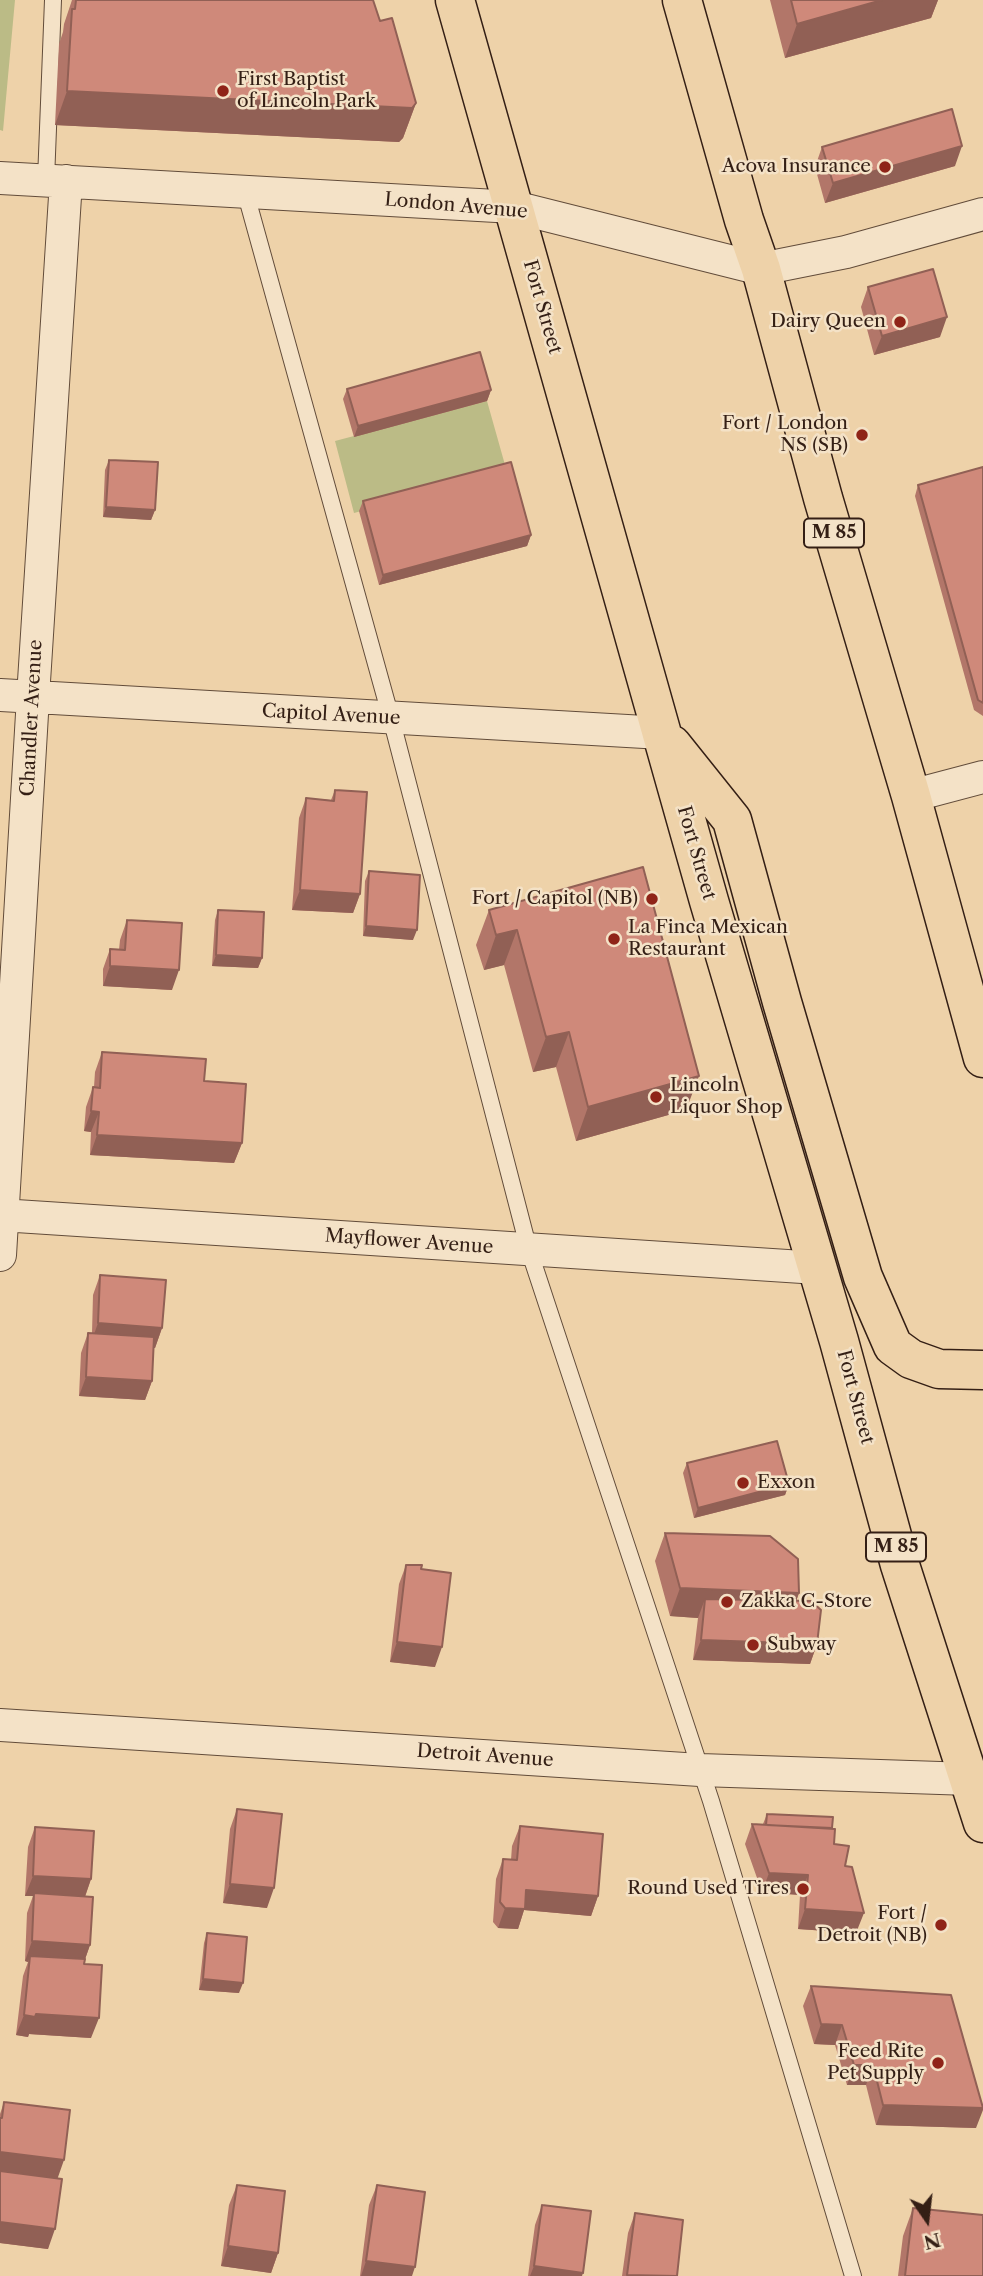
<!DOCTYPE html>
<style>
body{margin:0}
#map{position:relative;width:983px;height:2276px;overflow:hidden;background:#eed2a9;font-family:"Libre Caslon Text",serif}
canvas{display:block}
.north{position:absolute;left:892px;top:2185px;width:70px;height:70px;-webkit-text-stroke:5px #f4e2c7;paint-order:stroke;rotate:166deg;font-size:19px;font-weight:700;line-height:28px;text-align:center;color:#341f15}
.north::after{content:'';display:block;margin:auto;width:24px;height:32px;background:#341f15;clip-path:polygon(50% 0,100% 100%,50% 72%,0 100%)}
</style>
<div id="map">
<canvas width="983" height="2276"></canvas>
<div class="north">N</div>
</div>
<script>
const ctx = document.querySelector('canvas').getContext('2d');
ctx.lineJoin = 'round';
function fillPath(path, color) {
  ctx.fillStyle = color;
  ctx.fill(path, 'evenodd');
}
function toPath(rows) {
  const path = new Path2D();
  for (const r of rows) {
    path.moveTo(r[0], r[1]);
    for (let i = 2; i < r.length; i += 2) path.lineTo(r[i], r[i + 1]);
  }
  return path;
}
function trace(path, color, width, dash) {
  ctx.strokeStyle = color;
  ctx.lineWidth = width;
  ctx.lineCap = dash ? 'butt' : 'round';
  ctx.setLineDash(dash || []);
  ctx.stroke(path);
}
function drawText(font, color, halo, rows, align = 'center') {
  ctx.font = font + ' "Libre Caslon Text",serif';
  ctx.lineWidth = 5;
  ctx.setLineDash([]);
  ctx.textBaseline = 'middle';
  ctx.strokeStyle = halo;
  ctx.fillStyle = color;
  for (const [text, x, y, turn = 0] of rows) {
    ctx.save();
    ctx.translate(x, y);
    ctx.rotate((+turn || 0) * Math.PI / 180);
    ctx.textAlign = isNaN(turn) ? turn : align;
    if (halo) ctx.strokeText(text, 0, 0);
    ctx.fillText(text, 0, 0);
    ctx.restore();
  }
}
fillPath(toPath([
 [0,0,15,0,3,131,0,130],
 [487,401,507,472,354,513,335,441]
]), '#bbbb86');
const lane = toPath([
 [46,180,53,0],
 [245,191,391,718,529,1250,711,1801,853,2276]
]);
const street = toPath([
 [0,178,514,207,761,269,846,252,983,214],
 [0,695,662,733],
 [911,796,983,777],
 [0,1215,818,1268],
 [0,1255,33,697,66,181],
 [0,1725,700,1770,970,1779]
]);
const primary = toPath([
 [455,0,709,901,839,1341,900,1565,983,1823],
 [682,0,744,220,761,269,823,498,911,796,983,1058],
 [672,745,732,820,782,1002,863,1277,893,1346,911,1359,939,1369,983,1370]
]);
trace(lane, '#624c3a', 18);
trace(street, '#624c3a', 34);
trace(primary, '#341f15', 41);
trace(lane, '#f4e2c7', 16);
trace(street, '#f4e2c7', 32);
trace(primary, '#eed2a9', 38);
fillPath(toPath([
 [72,0,373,0,380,21,416,103,403,138,399,142,55,125,59,44,63,32,64,24],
 [770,0,938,0,931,18,785,58],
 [822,147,955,166,825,203,815,167],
 [868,287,940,337,874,355,861,307],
 [347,389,491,390,487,401,354,437,343,399],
 [109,460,155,510,151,520,103,517,105,470],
 [983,467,983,716,974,710,915,496,918,485],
 [363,501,531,535,527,546,379,585,359,511],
 [335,790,360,894,353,913,292,910,299,818,306,798,331,800],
 [643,867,686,1110,576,1141,556,1067,533,1072,504,965,484,970,476,945,489,910],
 [369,871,413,940,363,936,365,881],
 [218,910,262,958,258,968,212,966,215,920],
 [127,920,172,990,103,986,103,969,110,949,119,950,120,940],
 [102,1052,204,1081,242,1143,234,1163,90,1155,91,1132,84,1131,86,1107,93,1087,94,1087,95,1072],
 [100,1275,162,1328,155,1348,153,1348,152,1381,145,1400,79,1396,81,1353,88,1333,92,1333,93,1295],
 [687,1463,789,1484,785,1495,694,1518,683,1473],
 [665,1533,799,1593,796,1601,817,1644,810,1664,693,1660,698,1618,670,1616,655,1561],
 [406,1565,421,1569,435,1667,390,1662,399,1584],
 [237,1809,267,1908,223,1903,230,1829],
 [767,1814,832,1828,834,1844,845,1866,856,1933,798,1929,800,1895,762,1892,745,1844,752,1824,763,1824],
 [520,1826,598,1896,591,1916,524,1910,518,1929,498,1928,493,1922,496,1879,503,1859,511,1860,512,1846],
 [35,1827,91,1879,85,1897,90,1945,84,1962,91,2038,29,2034,28,2037,16,2035,23,1976,28,1962,25,1961,27,1913,33,1896,25,1896,28,1847],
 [207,1933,239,1993,199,1990,204,1943],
 [811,1986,976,2128,876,2125,866,2085,847,2085,835,2045,814,2044,803,2006],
 [4,2102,57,2179,48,2249,0,2243,0,2114],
 [237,2185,278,2253,271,2273,221,2266,229,2205],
 [377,2185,412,2276,360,2276,369,2205],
 [542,2205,582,2276,528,2276,535,2225],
 [913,2208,983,2276,898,2276,903,2236],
 [635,2213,677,2276,622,2276,628,2233]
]), '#b27669');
fillPath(toPath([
 [882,0,938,0,931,18,785,58,797,24],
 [67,91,416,103,403,138,399,142,55,125],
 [962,146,955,166,825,203,833,183],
 [947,317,940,337,874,355,882,336],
 [491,390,487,401,354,437,358,426],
 [106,507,155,510,151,520,103,517],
 [531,535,527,546,379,585,383,575],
 [300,890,360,894,353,913,292,910],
 [366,926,417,930,413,940,363,936],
 [517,930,504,965,484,970,496,935],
 [216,955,262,958,258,968,212,966],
 [110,966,179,970,172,990,103,986],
 [569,1032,556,1067,533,1072,546,1037],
 [699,1076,686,1110,576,1141,588,1107],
 [91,1111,99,1112,91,1132,84,1131],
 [97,1135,242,1143,234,1163,90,1155],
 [98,1323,162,1328,155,1348,91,1343],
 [86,1377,152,1381,145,1400,79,1396],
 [789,1484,785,1495,694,1518,698,1508],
 [680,1588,799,1593,789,1621,705,1599,698,1618,670,1616],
 [701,1640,817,1644,810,1664,693,1660],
 [397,1642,442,1647,435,1667,390,1662],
 [769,1873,808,1875,800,1895,762,1892],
 [33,1876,91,1879,84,1899,34,1893,33,1896,25,1896],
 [230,1884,274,1888,267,1908,223,1903],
 [526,1890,598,1896,591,1916,524,1910,518,1929,498,1928,505,1908],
 [805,1909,864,1913,856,1933,798,1929],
 [32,1941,90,1945,83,1965,30,1956,28,1962,25,1961],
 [203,1979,243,1983,239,1993,199,1990],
 [36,2014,99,2018,91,2038,29,2034,28,2037,16,2035,24,2015],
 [821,2024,842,2025,835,2045,814,2044],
 [854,2065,873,2065,866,2085,847,2085],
 [883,2105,983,2108,983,2110,976,2128,876,2125],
 [0,2152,64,2160,57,2180,0,2173],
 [0,2222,55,2229,48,2249,0,2243],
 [228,2246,278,2253,271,2273,221,2266],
 [366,2261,415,2267,412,2276,361,2276],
 [534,2266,583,2273,582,2276,530,2276]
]), '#916055');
const building = toPath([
 [76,0,373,0,380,21,392,18,416,103,412,108,67,91,72,9,75,9,76,0],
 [791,0,882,0,797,24,791,0],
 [952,109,962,146,833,183,822,147,952,109],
 [933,269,947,317,882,336,868,287,933,269],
 [480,352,491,390,358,426,347,389,480,352],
 [109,460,158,462,155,510,106,507,109,460],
 [511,462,531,535,383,575,363,501,511,462],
 [983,467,983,703,978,700,918,485,983,467],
 [335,790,367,792,360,894,300,890,306,798,334,801,335,790],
 [643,867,699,1076,588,1107,569,1032,546,1037,517,930,496,935,489,910,643,867],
 [369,871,420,875,417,930,366,926,369,871],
 [218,910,264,912,262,958,216,955,218,910],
 [127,920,182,923,179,970,110,966,110,949,125,950,127,920],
 [102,1052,206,1059,204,1081,246,1084,242,1143,97,1135,99,1112,91,1111,93,1087,100,1088,102,1052],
 [100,1275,166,1280,162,1328,98,1323,100,1275],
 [88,1333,154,1337,152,1381,86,1377,88,1333],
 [777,1441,789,1484,698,1508,687,1463,777,1441],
 [665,1533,770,1536,798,1559,799,1593,680,1588,665,1533],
 [406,1565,422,1565,421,1569,451,1573,442,1647,397,1642,406,1565],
 [705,1599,811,1601,821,1610,817,1644,701,1640,705,1599],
 [237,1809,282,1814,274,1888,230,1884,237,1809],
 [767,1814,833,1817,832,1828,766,1825,767,1814],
 [752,1824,835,1829,834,1844,849,1846,845,1866,852,1867,864,1913,805,1909,808,1875,769,1873,752,1824],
 [520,1826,603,1834,598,1896,526,1890,525,1909,505,1908,500,1902,503,1859,517,1860,520,1826],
 [35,1827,94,1831,91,1879,33,1876,35,1827],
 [34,1893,93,1897,90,1945,32,1941,34,1893],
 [207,1933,247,1937,243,1983,203,1979,207,1933],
 [30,1956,85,1959,84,1964,102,1965,99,2018,36,2014,35,2017,24,2015,30,1956],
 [811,1986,951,1995,983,2108,883,2105,873,2065,854,2065,842,2025,821,2024,811,1986],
 [4,2102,70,2110,64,2160,0,2152,0,2118,2,2118,4,2102],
 [0,2171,62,2179,55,2229,0,2222,0,2171],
 [237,2185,285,2191,278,2253,228,2246,237,2185],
 [377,2185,425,2192,415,2267,366,2261,377,2185],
 [542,2205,591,2211,583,2273,534,2266,542,2205],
 [913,2208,983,2215,983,2276,905,2276,913,2208],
 [635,2213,683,2220,677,2276,627,2275,635,2213]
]);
fillPath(building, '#cf897a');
trace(building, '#916055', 2);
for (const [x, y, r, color] of [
 [223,91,7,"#8f2418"],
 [885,167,7,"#8f2418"],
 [900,322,7,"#8f2418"],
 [862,435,7,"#8f2418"],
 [652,899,7,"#8f2418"],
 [614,939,7,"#8f2418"],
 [656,1097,7,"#8f2418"],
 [743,1483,7,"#8f2418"],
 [727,1602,7,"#8f2418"],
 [753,1645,7,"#8f2418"],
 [803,1889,7,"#8f2418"],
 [941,1925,7,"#8f2418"],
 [938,2063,7,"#8f2418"]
]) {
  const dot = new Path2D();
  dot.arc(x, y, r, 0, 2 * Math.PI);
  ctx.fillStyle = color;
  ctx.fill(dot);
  trace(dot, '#f4e2c7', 2.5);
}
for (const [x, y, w] of [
 [834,533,60],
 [896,1547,60]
]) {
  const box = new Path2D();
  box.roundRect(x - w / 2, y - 14.5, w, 29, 5);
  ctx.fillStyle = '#f4e2c7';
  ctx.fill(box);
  trace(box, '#341f15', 2);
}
drawText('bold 18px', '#341f15', null, [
 ["M 85",834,533],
 ["M 85",896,1547]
]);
drawText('19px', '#341f15', '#f4e2c7', [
 ["First Baptist",237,80,"left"],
 ["of Lincoln Park",237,102,"left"],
 ["Acova Insurance",871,167],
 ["Dairy Queen",886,322],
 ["Fort / London",848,424],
 ["NS (SB)",848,446],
 ["Fort / Capitol (NB)",638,899],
 ["La Finca Mexican",628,928,"left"],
 ["Restaurant",628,950,"left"],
 ["Lincoln",670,1086,"left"],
 ["Liquor Shop",670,1108,"left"],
 ["Exxon",757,1483,"left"],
 ["Zakka C-Store",741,1602,"left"],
 ["Subway",767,1645,"left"],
 ["Round Used Tires",789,1889],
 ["Fort /",927,1914],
 ["Detroit (NB)",927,1936],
 ["Feed Rite",924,2052],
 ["Pet Supply",924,2074]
], 'right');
drawText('19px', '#341f15', '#f4e2c7', [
 ["London Avenue",456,206,5],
 ["Fort Street",542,307,74],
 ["Capitol Avenue",331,715,3],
 ["Chandler Avenue",32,718,-87],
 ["Fort Street",696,853,74],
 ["Mayflower Avenue",409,1242,4],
 ["Fort Street",855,1397,75],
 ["Detroit Avenue",485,1756,4]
]);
</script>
